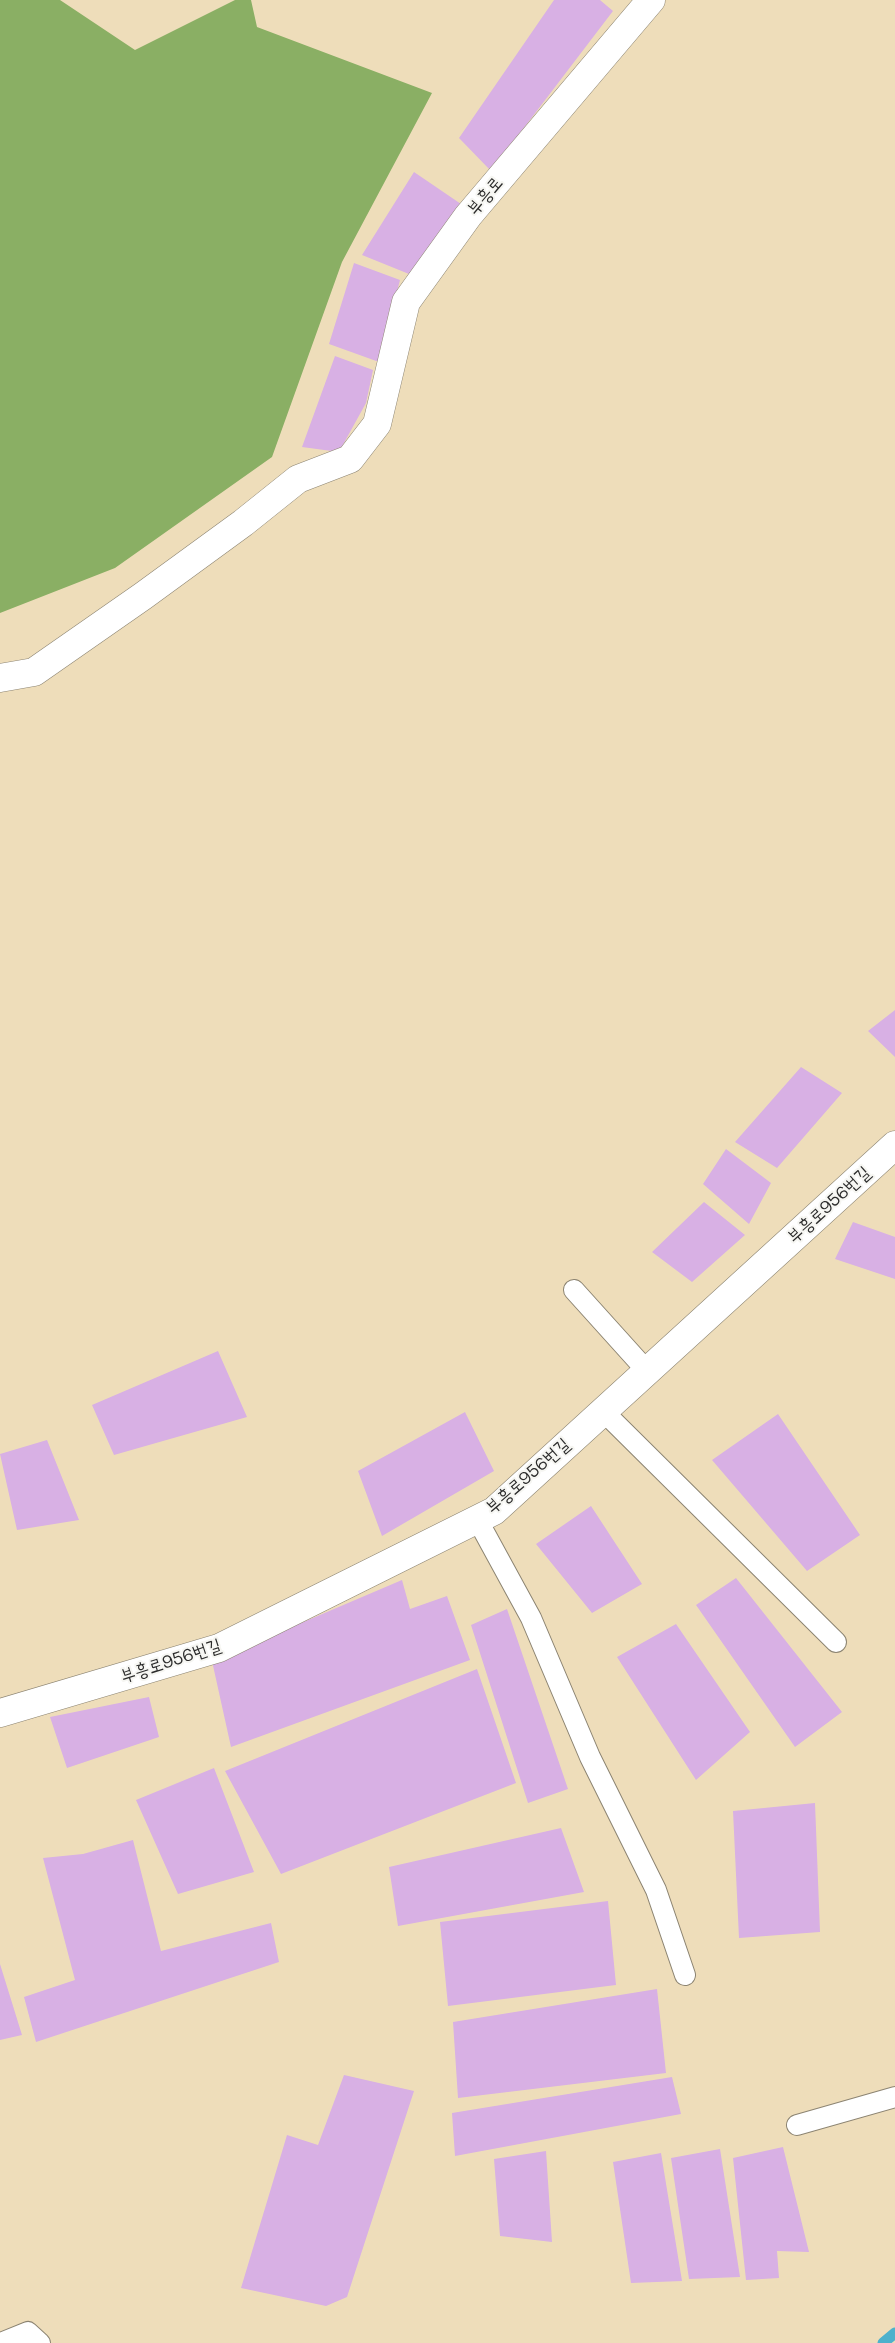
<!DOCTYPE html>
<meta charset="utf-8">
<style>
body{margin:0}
canvas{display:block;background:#eeddba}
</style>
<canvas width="895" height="2343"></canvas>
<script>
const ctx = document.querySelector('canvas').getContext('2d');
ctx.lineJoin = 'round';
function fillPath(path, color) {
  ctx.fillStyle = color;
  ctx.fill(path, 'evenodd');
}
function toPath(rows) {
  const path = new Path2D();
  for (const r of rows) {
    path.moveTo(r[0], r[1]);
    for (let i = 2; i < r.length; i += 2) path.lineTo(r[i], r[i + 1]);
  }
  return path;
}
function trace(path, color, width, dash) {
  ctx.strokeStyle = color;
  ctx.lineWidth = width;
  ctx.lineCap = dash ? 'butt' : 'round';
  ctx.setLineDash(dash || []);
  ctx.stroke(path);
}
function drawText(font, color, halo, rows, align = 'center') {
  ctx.font = font + ' Mali,"Poor Story",sans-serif';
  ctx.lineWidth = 4;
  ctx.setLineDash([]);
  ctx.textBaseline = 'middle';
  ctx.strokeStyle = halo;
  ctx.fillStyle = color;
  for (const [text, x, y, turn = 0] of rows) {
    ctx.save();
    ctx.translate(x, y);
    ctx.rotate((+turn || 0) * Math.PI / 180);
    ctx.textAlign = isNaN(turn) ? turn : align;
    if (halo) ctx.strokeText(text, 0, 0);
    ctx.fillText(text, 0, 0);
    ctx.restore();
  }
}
fillPath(toPath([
 [0,0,60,0,135,50,235,0,251,0,257,27,432,93,342,262,272,457,115,568,0,613]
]), '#8aaf64');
trace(toPath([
 [883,2343,895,2333]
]), '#4db1cc', 11);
fillPath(toPath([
 [554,0,600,0,613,11,491,171,459,138],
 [414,172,461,204,409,274,362,255],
 [354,263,400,280,379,362,329,344],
 [335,356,373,370,366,403,339,452,302,447],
 [895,1010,895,1057,868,1031],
 [801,1067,842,1093,777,1168,735,1142],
 [726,1149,771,1183,749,1224,703,1184],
 [704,1202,745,1235,692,1282,652,1252],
 [853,1222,895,1237,895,1279,835,1259],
 [218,1351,247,1417,114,1455,92,1405],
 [465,1412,494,1471,382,1536,358,1471],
 [778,1414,860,1535,807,1571,712,1460],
 [47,1440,79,1520,17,1530,0,1454],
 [591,1506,642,1584,592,1613,536,1544],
 [736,1578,842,1712,795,1747,696,1605],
 [402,1580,410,1609,447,1596,470,1660,231,1747,212,1661],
 [507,1609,568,1789,528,1803,471,1625],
 [676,1624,750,1732,696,1780,617,1657],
 [477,1669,516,1783,281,1874,225,1771],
 [149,1697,159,1737,67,1768,50,1717],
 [214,1768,254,1872,178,1894,136,1800],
 [815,1803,820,1932,739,1938,733,1811],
 [561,1828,584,1892,398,1926,389,1867],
 [133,1840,161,1951,271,1923,279,1962,36,2042,24,1997,75,1980,43,1858,83,1854],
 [608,1901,616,1985,448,2006,440,1922],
 [0,1964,22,2035,0,2040],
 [657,1989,666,2073,458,2098,453,2022],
 [344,2075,414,2091,347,2297,326,2306,241,2288,287,2135,318,2145],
 [672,2077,681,2114,455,2156,452,2113],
 [783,2147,809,2252,777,2251,779,2278,746,2280,733,2158],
 [720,2149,740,2277,689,2279,671,2158],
 [546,2151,552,2242,500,2236,494,2159],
 [661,2153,682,2281,631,2283,613,2162]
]), '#d8b0e4');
const service = toPath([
 [574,1290,647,1371],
 [603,1411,836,1642],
 [477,1519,531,1618,590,1757,656,1890,685,1975],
 [797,2125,895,2097],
 [1,2343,28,2332,40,2343]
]);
const minor = toPath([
 [0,678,34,672,143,596,243,523,298,479,350,459,377,424,406,302,468,216,651,0],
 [0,1713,219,1648,494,1511,895,1145]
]);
trace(service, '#8c8472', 22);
trace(minor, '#8c8472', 29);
trace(service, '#fff', 20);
trace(minor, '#fff', 28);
drawText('18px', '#2b2b2b', '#f6f6f2', [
 ["부흥로",485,196,-50],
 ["부흥로956번길",829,1205,-42],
 ["부흥로956번길",528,1476,-41],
 ["부흥로956번길",171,1661,-18]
]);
</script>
